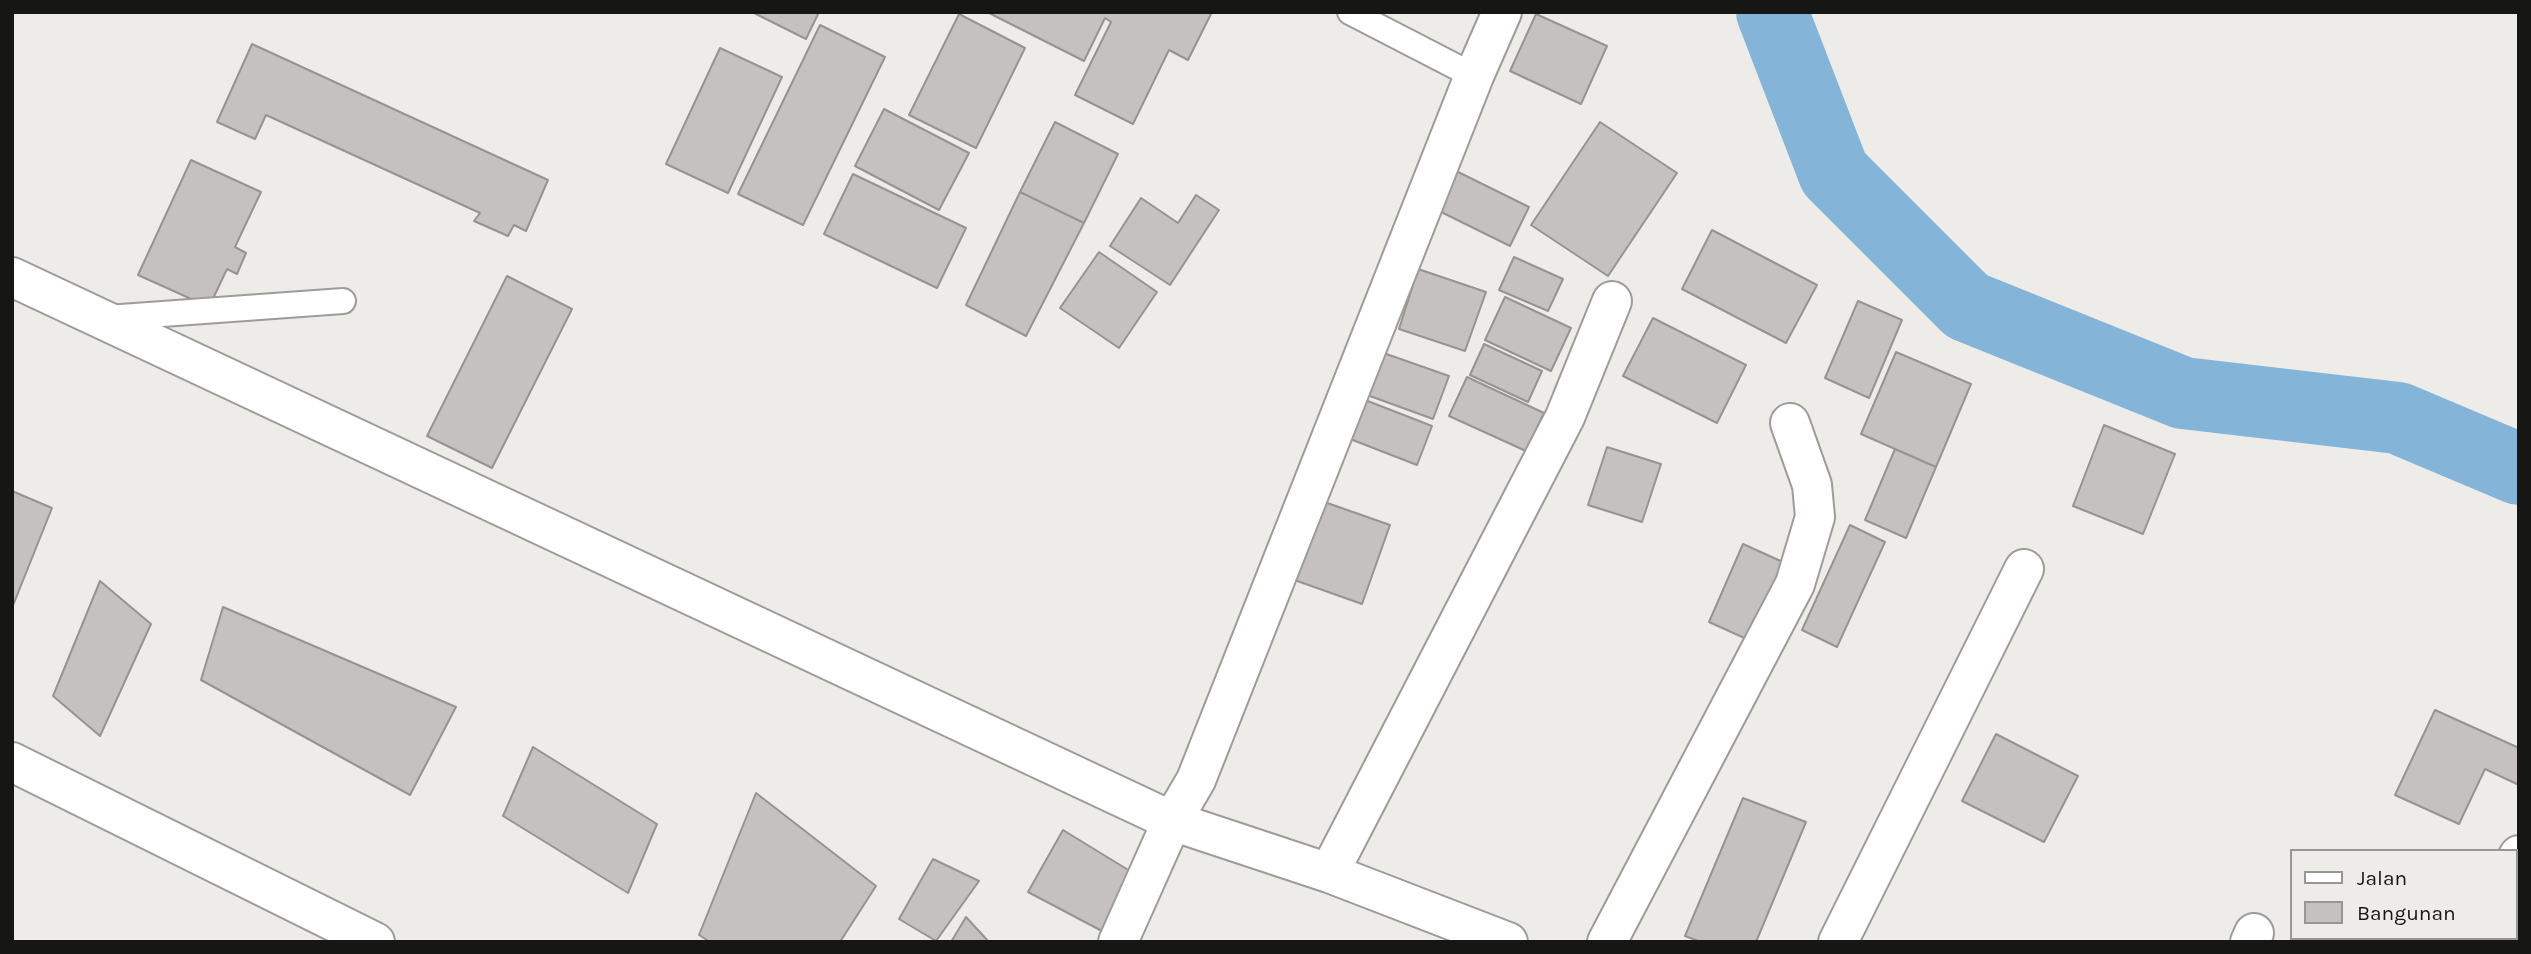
<!DOCTYPE html>
<style>
body{margin:0}
#map{position:relative;width:2531px;height:954px;overflow:hidden;background:#eeece8;font-family:Karla,sans-serif}
canvas{display:block}
.frame{position:absolute;inset:0;border:14px solid #161614;pointer-events:none}
.legend{position:absolute;left:2290px;top:849px;width:228px;height:91px;box-sizing:border-box;background:#eeece8;border:2px solid #989693;margin:0;padding:9px 12px;list-style:none;font-size:21px;color:#161614}
.legend li{display:flex;align-items:center;gap:14px;height:35px}
.legend b{width:35px;border:2px solid #989693}
</style>
<div id="map">
<canvas width="2531" height="954"></canvas>
<div class="frame"></div>
<ul class="legend">
<li><b style="height:9px;background:#fff"></b>Jalan</li>
<li><b style="height:19px;background:#c5c1c0"></b>Bangunan</li>
</ul>
</div>
<script>
const ctx = document.querySelector('canvas').getContext('2d');
ctx.lineJoin = 'round';
function toPath(rows) {
  const path = new Path2D();
  for (const r of rows) {
    path.moveTo(r[0], r[1]);
    for (let i = 2; i < r.length; i += 2) path.lineTo(r[i], r[i + 1]);
  }
  return path;
}
function trace(path, color, width, dash) {
  ctx.strokeStyle = color;
  ctx.lineWidth = width;
  ctx.lineCap = dash ? 'butt' : 'round';
  ctx.setLineDash(dash || []);
  ctx.stroke(path);
}
function fillPath(path, color) {
  ctx.fillStyle = color;
  ctx.fill(path, 'evenodd');
}
trace(toPath([
 [1772,12,1834,173,1967,306,2183,393,2398,418,2519,469]
]), '#84b5d9', 72);
const building = toPath([
 [752,12,819,12,806,39,752,12],
 [987,12,1212,12,1188,60,1169,50,1133,124,1075,95,1111,22,1105,18,1084,61,987,12],
 [959,14,1025,48,976,148,909,115,959,14],
 [1536,14,1607,46,1581,104,1510,71,1536,14],
 [820,25,885,57,803,225,738,194,820,25],
 [252,44,548,180,526,231,514,225,508,236,474,221,480,213,266,115,255,139,217,122,252,44],
 [720,48,782,77,728,193,666,164,720,48],
 [884,109,969,153,939,210,855,166,884,109],
 [1055,122,1118,154,1084,223,1020,192,1055,122],
 [1600,122,1677,173,1608,276,1531,225,1600,122],
 [191,160,261,192,235,247,246,253,237,274,227,269,209,307,138,275,191,160],
 [1448,167,1529,207,1510,246,1429,206,1448,167],
 [853,174,966,228,937,288,824,234,853,174],
 [1020,192,1084,223,1026,336,966,305,1020,192],
 [1196,195,1219,210,1170,285,1110,246,1141,198,1178,223,1196,195],
 [1712,230,1817,285,1786,343,1682,289,1712,230],
 [1099,252,1157,292,1119,348,1060,308,1099,252],
 [1514,257,1563,279,1548,311,1499,290,1514,257],
 [1418,269,1486,292,1465,351,1399,329,1418,269],
 [507,276,572,309,492,468,427,436,507,276],
 [1505,297,1571,328,1551,371,1485,340,1505,297],
 [1858,301,1902,320,1869,398,1825,378,1858,301],
 [1653,318,1746,365,1717,423,1623,376,1653,318],
 [1484,344,1542,371,1528,402,1470,375,1484,344],
 [1375,350,1449,376,1433,419,1359,392,1375,350],
 [1896,352,1971,384,1936,467,1861,434,1896,352],
 [1467,377,1544,413,1526,451,1449,416,1467,377],
 [1360,398,1432,426,1417,465,1345,437,1360,398],
 [2104,425,2175,454,2143,534,2073,506,2104,425],
 [1607,447,1661,464,1642,522,1588,505,1607,447],
 [1895,449,1936,467,1906,538,1865,520,1895,449],
 [12,491,52,508,12,608,12,491],
 [1313,498,1390,525,1362,604,1286,577,1313,498],
 [1850,525,1885,542,1837,647,1802,630,1850,525],
 [1743,544,1785,563,1751,641,1709,622,1743,544],
 [100,581,151,624,100,736,53,696,100,581],
 [223,607,456,707,410,795,201,680,223,607],
 [2435,710,2519,748,2519,785,2485,769,2459,824,2395,795,2435,710],
 [1996,734,2078,776,2044,842,1962,801,1996,734],
 [533,747,657,824,628,893,503,816,533,747],
 [756,793,876,886,840,942,710,942,699,935,756,793],
 [1743,798,1806,822,1756,942,1701,942,1685,936,1743,798],
 [1063,830,1143,879,1119,940,1028,892,1063,830],
 [933,859,979,881,936,941,899,919,933,859],
 [966,917,989,942,951,942,966,917]
]);
fillPath(building, '#c5c1c0');
trace(building, '#979391', 2);
const service = toPath([
 [1350,12,1474,76],
 [107,318,343,301]
]);
const minor = toPath([
 [12,277,1172,821,1329,873,1508,942],
 [2515,862,2519,855],
 [1329,873,1565,417,1612,301],
 [1118,942,1172,821,1196,780,1474,76,1502,12],
 [1607,942,1795,584,1815,517,1812,485,1790,423],
 [1838,942,2024,569],
 [2250,942,2254,933],
 [2476,942,2477,938]
]);
const secondary = toPath([
 [12,762,375,942]
]);
trace(service, '#9e9c99', 28);
trace(minor, '#9e9c99', 42);
trace(secondary, '#9e9c99', 42);
trace(service, '#fff', 24);
trace(minor, '#fff', 38);
trace(secondary, '#fff', 38);
</script>
